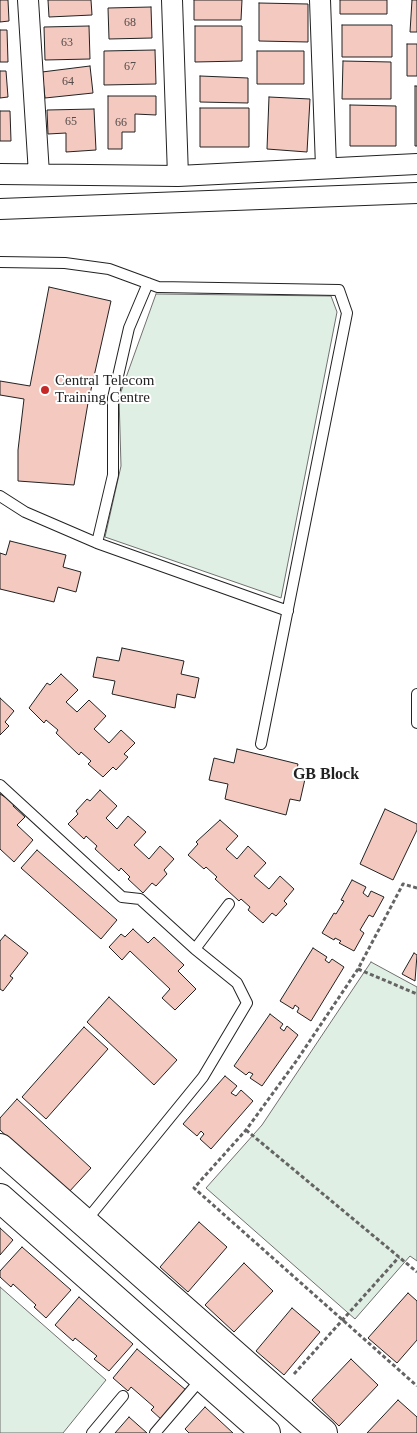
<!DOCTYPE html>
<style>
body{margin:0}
canvas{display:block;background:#fff}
</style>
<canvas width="417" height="1433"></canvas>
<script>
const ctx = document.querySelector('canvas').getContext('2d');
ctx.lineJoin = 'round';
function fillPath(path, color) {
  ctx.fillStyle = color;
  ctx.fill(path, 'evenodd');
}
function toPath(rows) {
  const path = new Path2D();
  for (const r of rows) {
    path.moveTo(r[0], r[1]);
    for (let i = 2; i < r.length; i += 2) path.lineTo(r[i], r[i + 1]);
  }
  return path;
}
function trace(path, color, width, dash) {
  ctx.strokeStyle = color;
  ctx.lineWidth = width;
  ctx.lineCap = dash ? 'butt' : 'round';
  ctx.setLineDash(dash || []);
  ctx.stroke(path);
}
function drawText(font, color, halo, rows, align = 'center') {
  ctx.font = font + ' "Times New Roman",serif';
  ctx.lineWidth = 4;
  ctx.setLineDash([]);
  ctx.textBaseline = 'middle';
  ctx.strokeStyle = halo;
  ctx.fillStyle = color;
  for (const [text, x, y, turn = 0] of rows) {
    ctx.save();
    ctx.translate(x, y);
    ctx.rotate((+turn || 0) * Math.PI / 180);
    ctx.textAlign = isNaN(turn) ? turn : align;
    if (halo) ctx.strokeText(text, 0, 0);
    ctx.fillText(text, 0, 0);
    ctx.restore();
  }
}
const green = toPath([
 [156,294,331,296,337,312,281,598,105,537,121,466,119,397,156,294],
 [371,962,417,987,417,1261,410,1256,355,1319,206,1188,262,1125,371,962],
 [0,1287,106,1380,63,1433,0,1433,0,1287]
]);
fillPath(green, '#e0efe3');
trace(green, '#6f6f6f', 1);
const building = toPath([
 [0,0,8,0,9,21,0,22,0,0],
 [48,0,91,0,92,15,49,17,48,0],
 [194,0,242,0,241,20,194,20,194,0],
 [340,0,387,0,387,14,340,14,340,0],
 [412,0,417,0,417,32,410,32,412,0],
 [259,3,308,4,308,42,259,41,259,3],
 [151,7,152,38,109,39,108,8,151,7],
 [342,25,392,25,392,57,342,57,342,25],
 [89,26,90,59,45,60,44,27,89,26],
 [195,26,242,26,242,61,195,62,195,26],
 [0,30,7,30,8,62,0,62,0,30],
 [407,44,417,44,417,76,407,76,407,44],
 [155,50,156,84,104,85,104,51,155,50],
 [257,51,304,51,304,84,257,84,257,51],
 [343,61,391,62,391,99,342,99,343,61],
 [90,66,93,93,45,98,42,72,90,66],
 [0,71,6,71,8,97,0,98,0,71],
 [200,76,248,78,248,103,200,102,200,76],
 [415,86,417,86,417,146,415,146,415,86],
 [108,96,156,96,156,115,135,114,135,132,122,132,122,149,108,149,108,96],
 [269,97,310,99,307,152,267,149,269,97],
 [350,105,396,106,396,146,350,146,350,105],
 [200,108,249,108,249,147,200,147,200,108],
 [94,109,96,150,66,152,66,133,48,134,47,110,94,109],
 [0,111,10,111,11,141,0,141,0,111],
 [49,287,111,301,88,403,74,485,18,481,18,450,24,399,0,395,0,381,30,386,49,287],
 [10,541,66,555,63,567,81,572,76,592,58,587,54,602,0,589,0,553,6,555,10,541],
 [122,648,184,661,181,674,199,678,195,698,177,694,175,708,112,694,115,681,93,677,97,657,119,661,122,648],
 [61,674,78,690,66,702,77,712,89,700,106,716,94,729,109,743,121,730,135,743,124,754,128,757,116,770,113,767,103,777,88,764,91,761,81,752,79,755,56,733,58,730,46,720,44,723,29,708,47,683,50,685,61,674],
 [0,698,14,711,5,722,9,726,0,735,0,698],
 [237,749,298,764,295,777,305,779,300,801,290,799,286,815,225,799,228,784,209,780,214,758,234,763,237,749],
 [100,790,117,806,106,818,117,829,128,816,146,832,134,845,149,859,160,846,174,859,164,870,167,874,156,886,152,883,143,893,128,879,130,877,121,868,119,871,95,849,97,846,86,836,84,839,68,824,78,814,76,811,87,799,90,801,100,790],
 [0,794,15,803,13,806,25,817,17,825,33,840,14,862,0,849,0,794],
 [385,809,417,824,417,830,393,880,360,864,385,809],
 [220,820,238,836,226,849,237,859,248,846,266,863,254,876,269,889,280,876,294,889,284,901,287,904,276,916,272,913,263,923,248,910,250,907,241,899,239,901,215,879,217,877,206,867,204,869,188,855,198,844,196,842,220,820],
 [37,850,117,920,101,939,21,868,37,850],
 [352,880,366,887,363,893,368,897,371,891,384,897,373,917,369,915,360,930,364,933,354,951,339,943,341,941,335,938,334,940,322,933,334,913,336,914,344,901,341,900,352,880],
 [133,929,148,943,154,937,184,965,178,971,196,989,175,1010,162,998,170,989,130,951,122,960,109,947,121,934,125,937,133,929],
 [5,935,28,953,10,976,13,978,3,991,0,989,0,941,5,935],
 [313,948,327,957,325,960,329,963,332,959,344,967,311,1021,297,1012,299,1008,295,1005,293,1009,280,1001,313,948],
 [414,953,417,955,415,981,402,974,414,953],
 [109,997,177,1060,154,1085,87,1022,109,997],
 [270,1014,283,1024,280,1028,284,1031,287,1026,298,1035,262,1086,250,1078,253,1074,249,1072,246,1075,234,1066,270,1014],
 [84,1027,108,1049,46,1119,22,1097,84,1027],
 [225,1076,237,1086,231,1093,236,1096,241,1090,253,1101,211,1149,200,1139,204,1134,201,1131,197,1136,183,1124,225,1076],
 [17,1099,91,1168,68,1193,0,1130,0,1118,17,1099],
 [199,1222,227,1247,188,1292,160,1267,199,1222],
 [0,1228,13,1240,0,1255,0,1228],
 [22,1247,71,1290,46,1318,34,1307,36,1305,13,1284,11,1287,0,1277,0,1271,22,1247],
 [244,1263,273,1291,234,1332,205,1305,244,1263],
 [408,1293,417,1301,417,1340,397,1363,368,1338,408,1293],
 [79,1297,133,1344,109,1371,94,1359,97,1356,75,1338,73,1341,55,1325,79,1297],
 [292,1308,320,1332,284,1375,256,1351,292,1308],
 [137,1349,186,1390,162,1420,151,1410,154,1407,131,1387,128,1391,113,1378,137,1349],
 [351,1359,378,1385,339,1426,312,1400,351,1359],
 [398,1400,417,1417,417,1433,367,1433,398,1400],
 [205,1407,233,1433,189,1433,185,1429,205,1407],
 [129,1417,147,1433,115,1433,129,1417]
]);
fillPath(building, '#f3c9c0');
trace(building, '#222', 1);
const lane = toPath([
 [0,262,65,263,109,269,158,287,339,290,347,313,261,744],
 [0,496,25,512,97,543,288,611],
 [97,543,113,475,113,398,129,328,148,283],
 [417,694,417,723],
 [0,785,122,897,140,899,195,949,229,904],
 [85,1222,203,1077,247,1003,237,983,195,949],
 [92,1433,123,1396],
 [155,1433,202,1378]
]);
const street = toPath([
 [28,0,39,174],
 [172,0,178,176],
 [320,0,326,167],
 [0,174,178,176,417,164],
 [0,209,417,193]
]);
const secondary = toPath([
 [0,1148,323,1433],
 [0,1198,266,1433]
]);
trace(lane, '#222', 12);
trace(street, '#222', 22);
trace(secondary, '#222', 30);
trace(toPath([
 [417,888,403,884,358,969,297,1060,246,1130,194,1188,417,1386],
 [358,969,417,994],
 [246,1130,417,1272],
 [294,1374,399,1257]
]), '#646464', 3, [4, 2.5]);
trace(lane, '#fff', 10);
trace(street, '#fff', 20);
trace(secondary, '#fff', 28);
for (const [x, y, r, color] of [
 [45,390,5,"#c62828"]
]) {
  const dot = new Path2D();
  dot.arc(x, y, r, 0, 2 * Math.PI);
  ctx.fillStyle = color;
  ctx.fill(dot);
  trace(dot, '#fff', 2);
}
drawText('12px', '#564c4a', null, [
 ["68",130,23],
 ["63",67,43],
 ["67",130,67],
 ["64",68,82],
 ["65",71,122],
 ["66",121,123]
]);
drawText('15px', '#222', '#fff', [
 ["Central Telecom",55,381],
 ["Training Centre",55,398]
], 'left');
drawText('bold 16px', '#222', '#fff', [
 ["GB Block",326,775]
]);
</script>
